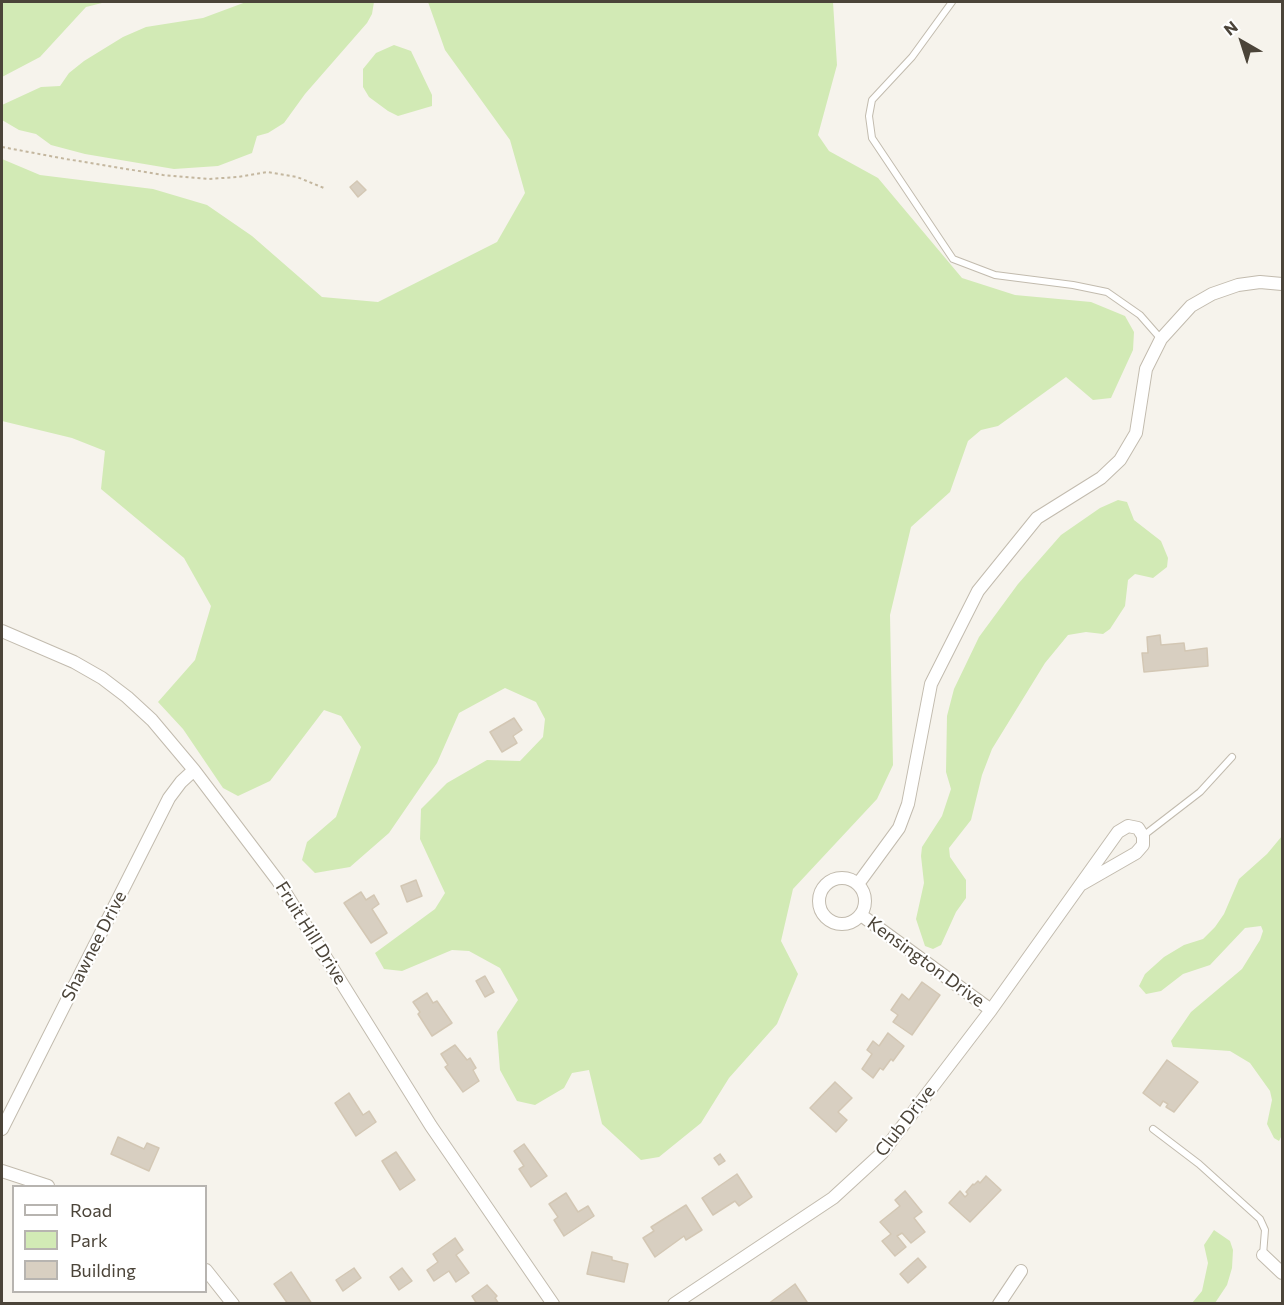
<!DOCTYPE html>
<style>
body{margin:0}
#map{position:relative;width:1284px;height:1305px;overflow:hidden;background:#f6f3ec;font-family:Commissioner,sans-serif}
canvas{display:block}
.frame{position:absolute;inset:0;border:3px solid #4b4439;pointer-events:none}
.legend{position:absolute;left:12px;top:1185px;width:195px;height:108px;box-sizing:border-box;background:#fff;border:2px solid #b7b4b0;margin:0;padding:8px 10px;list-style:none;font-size:18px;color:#4b4439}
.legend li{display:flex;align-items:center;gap:12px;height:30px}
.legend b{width:30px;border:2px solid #b7b4b0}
.north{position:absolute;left:1212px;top:12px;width:60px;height:60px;-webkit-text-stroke:4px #fff;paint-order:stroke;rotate:321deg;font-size:16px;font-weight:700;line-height:24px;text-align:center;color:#4b4439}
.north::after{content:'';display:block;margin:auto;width:21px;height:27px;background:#4b4439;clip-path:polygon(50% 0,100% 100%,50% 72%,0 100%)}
</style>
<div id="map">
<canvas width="1284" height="1305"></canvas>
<div class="frame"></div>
<ul class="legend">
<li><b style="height:8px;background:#fff"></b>Road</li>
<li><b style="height:16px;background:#d2eab5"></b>Park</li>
<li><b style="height:16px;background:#d8cfc1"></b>Building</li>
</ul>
<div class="north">N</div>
</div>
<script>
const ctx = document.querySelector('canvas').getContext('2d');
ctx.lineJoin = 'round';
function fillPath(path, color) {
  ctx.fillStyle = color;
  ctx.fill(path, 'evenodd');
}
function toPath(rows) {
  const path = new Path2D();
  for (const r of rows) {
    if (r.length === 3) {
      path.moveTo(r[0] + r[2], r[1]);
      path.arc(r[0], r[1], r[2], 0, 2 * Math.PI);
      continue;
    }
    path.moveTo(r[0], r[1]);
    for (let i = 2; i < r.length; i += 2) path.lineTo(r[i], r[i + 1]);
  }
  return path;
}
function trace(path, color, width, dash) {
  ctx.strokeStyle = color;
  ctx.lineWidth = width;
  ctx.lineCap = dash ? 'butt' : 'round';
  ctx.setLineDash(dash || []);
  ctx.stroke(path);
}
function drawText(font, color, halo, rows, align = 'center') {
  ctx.font = font + ' Commissioner,sans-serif';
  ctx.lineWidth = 4.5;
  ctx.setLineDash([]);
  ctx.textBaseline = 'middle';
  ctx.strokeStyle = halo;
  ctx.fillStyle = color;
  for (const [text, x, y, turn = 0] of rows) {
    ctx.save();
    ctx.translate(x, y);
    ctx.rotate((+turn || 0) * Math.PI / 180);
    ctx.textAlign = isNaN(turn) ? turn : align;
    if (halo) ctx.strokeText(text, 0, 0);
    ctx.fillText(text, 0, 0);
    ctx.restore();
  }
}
fillPath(toPath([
 [2,2,106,2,86,7,40,57,2,77],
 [246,2,374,2,372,14,367,23,305,94,284,123,268,133,257,136,252,153,218,166,174,169,85,154,51,145,36,134,19,130,2,120,2,105,41,87,60,86,69,73,84,61,123,37,146,27,203,18],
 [428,2,833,2,837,65,818,135,829,151,878,178,962,278,1015,295,1091,302,1125,316,1134,332,1133,350,1111,398,1093,400,1066,377,998,426,981,430,968,441,950,492,911,527,890,615,893,765,877,799,793,889,781,941,798,974,777,1024,729,1078,701,1123,659,1157,641,1160,602,1124,589,1070,572,1073,564,1088,535,1105,517,1101,500,1070,497,1032,518,1000,500,968,469,951,452,950,402,971,384,969,375,953,435,909,445,893,420,839,421,809,447,783,487,760,520,761,543,737,545,719,536,702,505,688,459,713,437,763,389,833,350,867,315,873,302,860,307,842,336,817,361,747,341,716,324,710,270,781,238,796,223,788,183,729,158,702,195,660,211,606,184,558,101,489,105,451,72,438,2,421,2,159,40,175,153,189,207,205,252,236,322,297,378,302,497,242,525,193,510,140,445,50],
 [394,45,411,51,432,95,432,106,398,116,388,111,369,97,363,87,363,69,376,53],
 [1118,500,1127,502,1134,520,1161,541,1168,558,1167,567,1153,578,1135,574,1128,580,1125,606,1110,629,1103,634,1086,632,1068,635,1045,663,992,749,982,775,971,820,949,848,950,857,966,880,966,898,956,912,941,945,933,949,925,946,916,919,924,883,921,856,922,847,942,816,951,789,946,772,947,716,954,689,979,637,1018,584,1061,535,1100,508],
 [1282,836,1282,1135,1279,1141,1274,1138,1267,1124,1272,1100,1270,1091,1250,1063,1230,1051,1173,1047,1171,1041,1191,1012,1242,969,1260,940,1263,931,1261,926,1245,928,1210,965,1183,974,1161,991,1146,994,1139,986,1145,974,1164,957,1184,945,1203,939,1215,927,1224,914,1239,879,1267,854],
 [1214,1230,1230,1241,1233,1250,1232,1268,1227,1285,1215,1303,1192,1303,1202,1291,1208,1263,1204,1245]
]), '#d2eab5');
const building = toPath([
 [357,181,366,190,358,197,350,187,357,181],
 [1160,635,1161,645,1184,643,1185,651,1207,648,1208,666,1144,672,1142,653,1148,653,1147,637,1160,635],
 [514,718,522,730,513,736,517,743,502,752,490,732,514,718],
 [416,880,422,896,407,902,401,886,416,880],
 [361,892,366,900,374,895,379,904,372,909,387,933,371,943,344,903,361,892],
 [485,976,494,992,485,997,476,981,485,976],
 [922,982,940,995,912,1035,893,1022,898,1015,891,1010,902,994,909,1000,922,982],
 [427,993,433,1003,437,1001,452,1023,432,1036,418,1014,420,1012,413,1002,427,993],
 [888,1033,904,1046,893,1061,891,1059,883,1070,880,1068,873,1078,862,1069,872,1054,867,1050,873,1041,879,1046,888,1033],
 [455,1045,467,1060,470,1058,476,1068,473,1070,479,1081,463,1092,445,1067,448,1065,441,1054,455,1045],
 [1167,1060,1198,1082,1174,1112,1166,1107,1168,1104,1163,1101,1160,1106,1143,1093,1167,1060],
 [835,1082,852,1098,838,1112,847,1120,836,1132,810,1108,835,1082],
 [349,1093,363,1115,369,1111,376,1122,356,1136,335,1103,349,1093],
 [118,1137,144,1149,147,1143,159,1148,149,1171,111,1154,118,1137],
 [524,1144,547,1176,531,1187,519,1169,524,1166,514,1151,524,1144],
 [396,1152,415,1180,400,1190,382,1161,396,1152],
 [720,1154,725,1161,719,1165,714,1158,720,1154],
 [737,1174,752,1197,739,1206,735,1201,713,1215,702,1198,737,1174],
 [986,1176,1001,1190,970,1222,949,1203,960,1191,965,1197,968,1194,966,1192,973,1184,974,1185,978,1181,980,1183,986,1176],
 [905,1191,922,1212,914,1218,925,1232,911,1243,902,1233,897,1236,906,1247,895,1256,882,1241,891,1234,880,1222,900,1206,895,1200,905,1191],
 [566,1193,578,1212,588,1206,594,1216,564,1236,554,1220,558,1217,549,1204,566,1193],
 [686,1205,702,1230,686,1240,684,1236,655,1257,643,1238,654,1231,651,1227,686,1205],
 [455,1238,463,1250,456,1255,469,1273,456,1282,449,1271,434,1281,427,1270,438,1262,433,1254,455,1238],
 [592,1252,612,1257,612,1260,628,1264,624,1282,587,1274,592,1252],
 [918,1258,926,1267,908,1283,900,1274,918,1258],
 [354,1268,361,1278,343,1291,336,1280,354,1268],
 [402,1268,412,1281,399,1290,390,1277,402,1268],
 [291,1272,312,1304,288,1304,274,1284,291,1272],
 [795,1284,807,1302,805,1304,768,1304,795,1284],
 [487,1285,497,1296,495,1298,499,1304,477,1304,472,1296,487,1285]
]);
fillPath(building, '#d8cfc1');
trace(building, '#d3c7b4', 1.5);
const lane = toPath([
 [952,2,912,57,872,100,869,116,872,138,953,259,995,275,1073,285,1107,292,1140,315,1161,339],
 [1143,836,1200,792,1232,757],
 [1153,1129,1199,1164,1260,1219,1265,1230,1263,1255]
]);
const street = toPath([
 [2,631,74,662,102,678,127,697,152,720,194,770,278,881,431,1126,553,1304],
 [842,901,23],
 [858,884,899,828,908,804,931,684,978,591,1037,518,1101,478,1120,460,1136,433,1146,369,1161,339,1191,306,1212,294,1238,285,1260,282,1282,284],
 [861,915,991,1010],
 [2,1129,169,798,181,782,194,770],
 [2,1171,48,1186],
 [1263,1255,1282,1273],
 [206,1270,233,1304],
 [674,1304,833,1198,882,1153,991,1010,1118,832,1128,826,1138,828,1143,836,1143,845,1136,853,1082,884],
 [999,1304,1021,1271]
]);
trace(lane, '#c2bbae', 8);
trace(street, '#c2bbae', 14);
trace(toPath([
 [2,147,66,159,163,175,208,179,238,177,267,172,297,177,324,188]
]), '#c4b79f', 2, [3, 3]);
trace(lane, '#fff', 6);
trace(street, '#fff', 12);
drawText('18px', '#4b4439', '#fff', [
 ["Fruit Hill Drive",311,933,58],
 ["Shawnee Drive",94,946,-63],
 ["Kensington Drive",926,962,36],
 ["Club Drive",905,1121,-52]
]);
</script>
